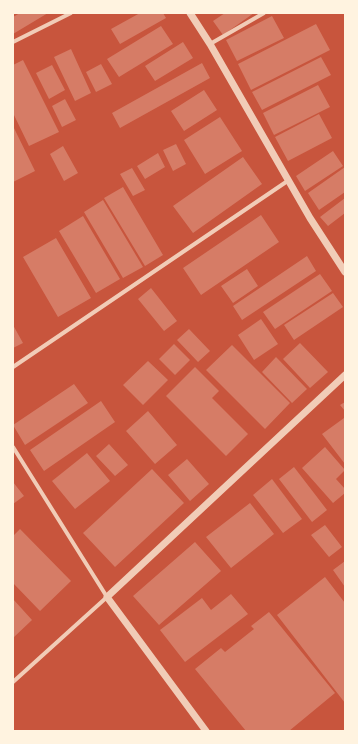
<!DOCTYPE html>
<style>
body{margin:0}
#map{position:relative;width:358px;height:744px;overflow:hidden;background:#c8553d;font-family:Figtree,sans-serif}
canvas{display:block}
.frame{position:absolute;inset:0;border:14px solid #fff3e0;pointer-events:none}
</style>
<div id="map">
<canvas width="358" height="744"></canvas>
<div class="frame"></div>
</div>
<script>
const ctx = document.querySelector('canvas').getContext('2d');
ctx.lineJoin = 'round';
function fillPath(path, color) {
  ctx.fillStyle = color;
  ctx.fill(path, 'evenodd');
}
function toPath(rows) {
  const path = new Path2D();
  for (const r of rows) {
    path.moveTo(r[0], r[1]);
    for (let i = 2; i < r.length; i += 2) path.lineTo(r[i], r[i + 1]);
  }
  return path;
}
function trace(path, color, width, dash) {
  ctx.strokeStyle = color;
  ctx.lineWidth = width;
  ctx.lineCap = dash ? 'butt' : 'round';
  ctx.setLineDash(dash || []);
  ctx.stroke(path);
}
fillPath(toPath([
 [20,13,48,13,13,34,13,17],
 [140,13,163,13,166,18,120,44,111,29],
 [225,13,254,13,223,35,213,21],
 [272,16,284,38,237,61,226,40],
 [316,24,330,50,251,90,238,64],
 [161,26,173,44,119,77,107,59],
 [183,42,193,58,155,81,145,66],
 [71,49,91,93,75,101,54,57],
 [321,57,331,75,262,110,252,92],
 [23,60,59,132,29,146,13,113,13,65],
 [202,63,210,78,120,128,112,113],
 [101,64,112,84,96,92,86,72],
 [52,65,65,90,49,99,36,73],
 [318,85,330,107,274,135,263,113],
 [204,90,217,110,184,131,171,111],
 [65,99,76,120,62,127,52,106],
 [319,114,332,138,288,161,275,137],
 [220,117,242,151,205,174,184,140],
 [13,126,35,171,13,182],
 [176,144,186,164,173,171,163,150],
 [63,146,78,173,64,181,50,154],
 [333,151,343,166,305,191,296,176],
 [158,153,165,167,145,179,137,166],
 [243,157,262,184,193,233,173,206],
 [345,167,345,192,319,210,308,193],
 [132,168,145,190,133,196,120,174],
 [123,187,163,255,145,266,104,198],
 [345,198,345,213,328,226,320,217],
 [103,200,143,267,123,278,84,212],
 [261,215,279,242,201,295,183,268],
 [83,216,120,279,96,293,59,231],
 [56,238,91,298,58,317,23,257],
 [307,256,316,271,242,320,233,306],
 [247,269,258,286,233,303,221,286],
 [320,274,332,291,275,329,263,312],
 [151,288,177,321,164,331,138,299],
 [333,293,343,307,294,340,284,325],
 [261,319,278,344,254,360,238,335],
 [13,325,23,343,13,348],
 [189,329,210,351,198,362,177,340],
 [300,343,328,372,310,388,283,359],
 [174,344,190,360,175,375,159,359],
 [232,345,290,403,265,429,206,370],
 [276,357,307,389,292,403,262,372],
 [148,361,168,380,143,405,123,385],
 [195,367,219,391,212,398,248,434,226,456,166,396],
 [74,384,88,403,25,445,13,425],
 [101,401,115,422,44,471,30,450],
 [345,402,345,411,340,405],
 [148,411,177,445,155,464,126,431],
 [344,418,345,420,345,464,322,434],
 [109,444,128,465,115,476,96,456],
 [325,447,345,470,336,479,345,489,345,493,333,503,302,468],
 [87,453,110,481,75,509,52,481],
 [187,459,209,484,190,501,168,475],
 [294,467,327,510,312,522,279,479],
 [152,469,184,503,115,567,83,533],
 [272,479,302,519,283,533,253,495],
 [13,482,24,496,13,504],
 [250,503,274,534,231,568,206,537],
 [325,525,342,547,329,557,311,535],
 [20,529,71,581,40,611,13,583,13,536],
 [195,542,221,571,159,625,133,596],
 [345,561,345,587,333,570],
 [325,577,345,603,345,703,277,615],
 [231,594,248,614,185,662,160,630,202,598,211,610],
 [13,599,32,620,13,638],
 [269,612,335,693,289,731,246,731,195,669,221,648,225,652,254,629,251,626]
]), '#d67c66');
trace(toPath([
 [13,42,71,13],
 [210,44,264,13],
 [13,367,289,180],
 [13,447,107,597,13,682]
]), '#f1ccb7', 4);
trace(toPath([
 [190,13,210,44,310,218,345,272],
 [206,731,107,597,345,375]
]), '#f1ccb7', 7);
</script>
